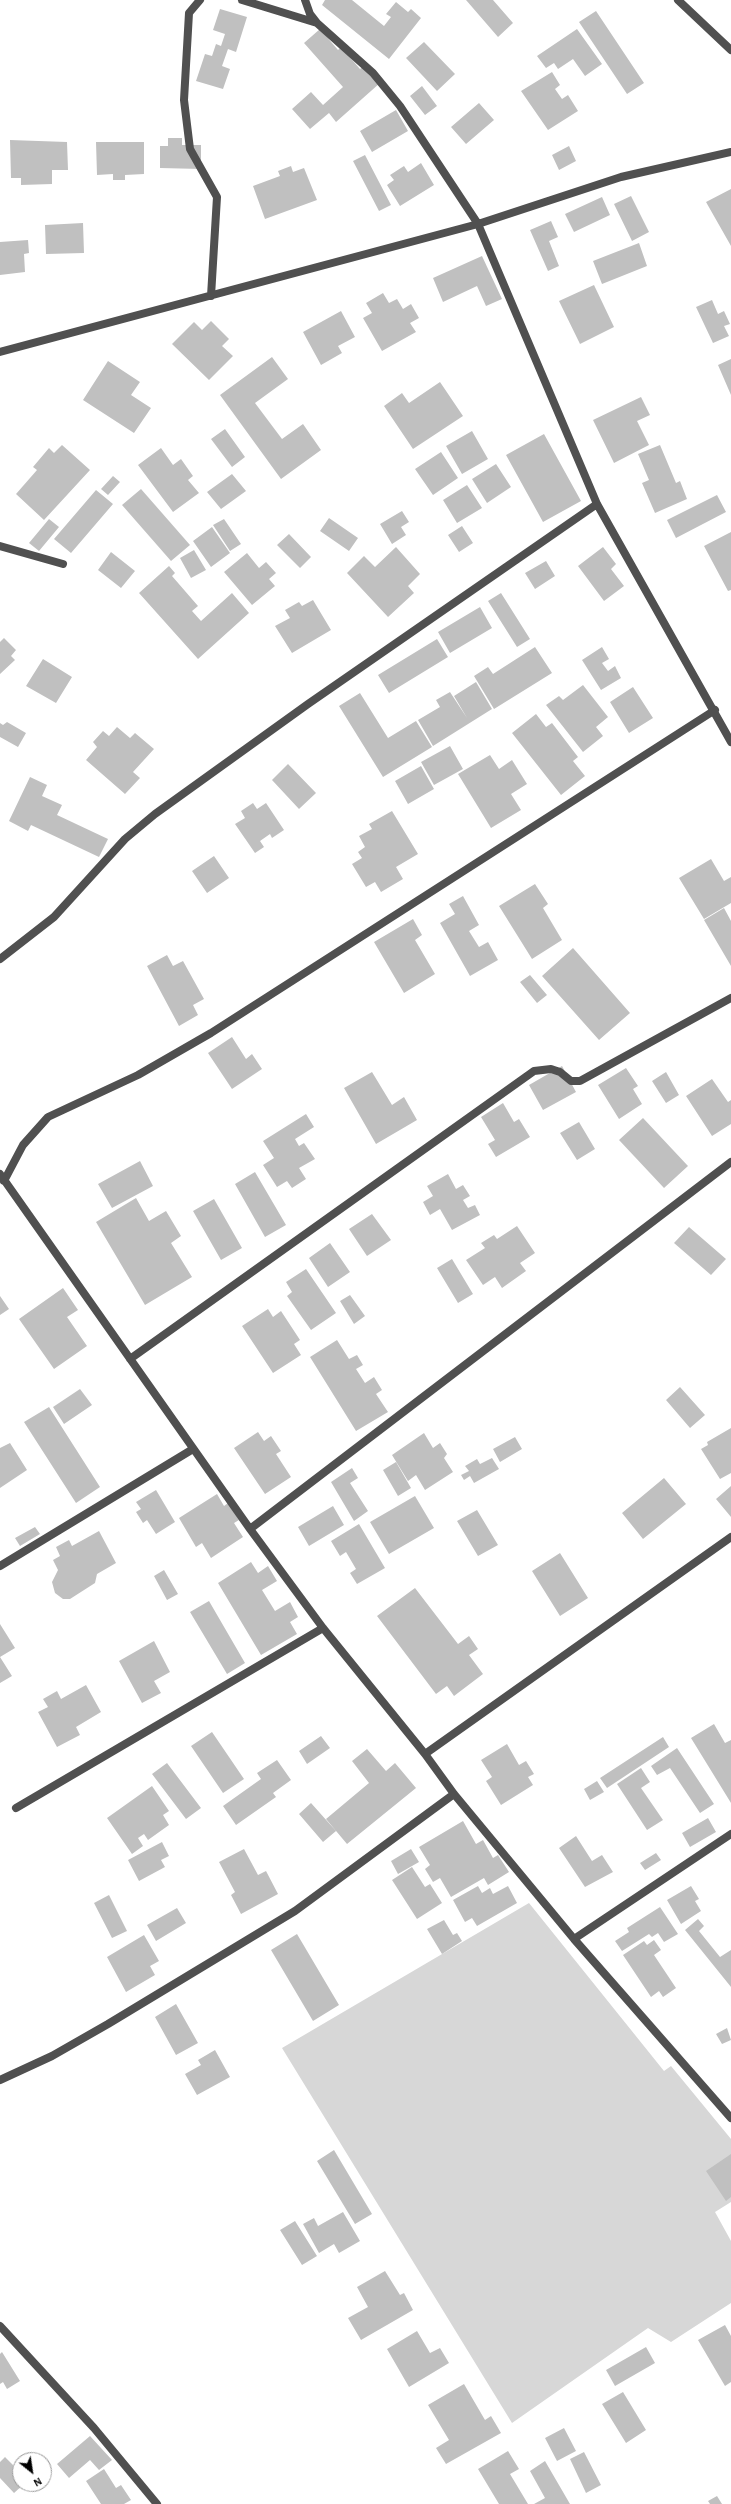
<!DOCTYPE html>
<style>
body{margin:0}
#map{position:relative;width:731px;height:2504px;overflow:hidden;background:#fff;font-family:"Alegreya Sans",sans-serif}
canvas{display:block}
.north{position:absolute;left:12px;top:2452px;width:40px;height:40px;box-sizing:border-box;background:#fff;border:1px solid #999;border-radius:50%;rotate:150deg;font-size:11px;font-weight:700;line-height:16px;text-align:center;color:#000}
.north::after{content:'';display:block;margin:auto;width:14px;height:18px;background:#000;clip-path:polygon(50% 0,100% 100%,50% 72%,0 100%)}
</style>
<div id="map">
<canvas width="731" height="2504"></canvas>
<div class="north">N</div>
</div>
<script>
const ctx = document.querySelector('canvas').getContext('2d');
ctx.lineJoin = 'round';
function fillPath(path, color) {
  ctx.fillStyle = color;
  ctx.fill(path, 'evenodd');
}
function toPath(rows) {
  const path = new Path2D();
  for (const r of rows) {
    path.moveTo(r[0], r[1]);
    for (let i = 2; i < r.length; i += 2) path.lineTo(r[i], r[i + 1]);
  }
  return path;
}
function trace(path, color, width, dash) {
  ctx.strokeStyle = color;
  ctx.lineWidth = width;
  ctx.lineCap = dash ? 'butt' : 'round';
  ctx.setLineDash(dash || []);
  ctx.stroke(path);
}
fillPath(toPath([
 [529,1903,664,2071,671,2066,731,2139,731,2202,715,2212,731,2241,731,2303,671,2342,648,2328,512,2423,282,2048]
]), '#d7d7d7');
fillPath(toPath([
 [325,0,352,0,384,26,391,17,386,14,396,2,408,12,411,9,421,18,389,59,322,5],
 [466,0,493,0,513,23,498,37],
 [220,9,247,17,236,52,228,49,222,66,230,69,223,89,196,81,205,54,212,56,216,44,221,46,225,34,213,30],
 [596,11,644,83,627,94,579,22],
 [320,29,338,50,341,47,360,69,365,65,380,83,336,122,329,113,310,129,292,109,311,92,323,105,343,87,304,43],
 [577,29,602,64,585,76,573,59,558,69,554,63,546,68,537,56],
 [424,42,455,74,437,91,406,58],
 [552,72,560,85,555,89,562,99,568,95,578,111,548,130,521,91],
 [422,86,437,106,425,115,410,96],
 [479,103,494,120,466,144,451,127],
 [396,110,408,131,372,152,360,131],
 [168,138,182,138,182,145,201,145,201,169,160,168,160,146,168,146],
 [10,140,67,142,68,170,52,170,52,184,21,185,21,178,11,178],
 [96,142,144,142,144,174,125,175,125,180,113,180,113,174,97,175],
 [569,146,576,161,559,170,552,155],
 [365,155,391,205,379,211,353,161],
 [421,163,434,185,400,206,387,185,394,180,390,175,404,166,408,172],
 [291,166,293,172,304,168,317,200,265,219,253,186,280,176,278,171],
 [731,189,731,246,706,202],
 [631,196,649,232,632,241,614,204],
 [602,197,610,215,574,232,565,214],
 [551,221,558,237,549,241,559,266,548,271,530,230],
 [83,223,84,253,46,254,45,225],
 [28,240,29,253,24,254,25,272,0,275,0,242],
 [639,243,647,266,602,284,593,261],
 [482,256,502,299,486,306,477,286,443,302,433,278],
 [594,285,614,327,580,344,559,301],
 [383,293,389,303,397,299,403,309,411,304,419,318,410,323,416,332,382,351,363,318,372,313,366,303],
 [712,300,718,314,724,311,730,324,724,326,729,336,713,343,696,307],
 [341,311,355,337,338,346,342,353,321,365,303,332],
 [211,321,229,339,222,346,233,356,209,380,172,344,194,322,202,330],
 [272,357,288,379,255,403,282,439,303,424,321,450,281,479,220,395],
 [731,359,731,395,718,365],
 [108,361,140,382,131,395,151,408,134,433,83,400],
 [440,382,463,416,413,449,384,406,402,393,409,403],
 [641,397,650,415,637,421,649,445,614,463,593,420],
 [225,429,245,457,232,467,211,439],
 [472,431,488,459,462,474,446,446],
 [544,434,581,501,543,522,506,455],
 [62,445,90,470,44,520,16,494,37,470,33,467,49,448,54,453],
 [660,445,676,483,680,481,687,499,655,513,642,483,649,480,638,454],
 [161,448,173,465,181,459,193,476,188,480,199,493,173,512,138,465],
 [441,452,458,478,433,495,415,469],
 [496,464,511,487,487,503,472,479],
 [232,474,246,491,221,509,207,492],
 [113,476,120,482,108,495,101,489],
 [467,485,482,508,457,523,443,500],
 [141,489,190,545,171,561,122,505],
 [96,490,113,504,71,553,54,539],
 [717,495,726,512,676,538,667,520],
 [402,511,409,522,401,527,406,535,392,544,380,524],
 [329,518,358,538,349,551,320,531],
 [49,519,59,527,39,551,29,543],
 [224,519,241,544,230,551,213,525],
 [462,526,473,543,459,552,448,535],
 [212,527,230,553,211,567,193,541],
 [731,532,731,590,728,591,704,546],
 [289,534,311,557,300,568,277,545],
 [396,547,420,574,408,586,414,593,388,617,347,573,364,556,375,567],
 [603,547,616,564,611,569,624,586,604,601,578,566],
 [194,550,206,570,191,578,180,558],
 [111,552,135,571,121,588,98,570],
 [247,553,259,568,266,562,276,573,269,579,275,586,252,605,224,572],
 [546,561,555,576,535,589,525,573],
 [169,566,175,573,172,576,198,606,192,611,201,621,232,593,249,613,198,659,139,593],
 [501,593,530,639,517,647,488,601],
 [313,600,331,630,292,653,275,626,290,618,285,610,299,602,302,606],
 [480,607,492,628,450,653,438,632],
 [4,638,16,650,11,656,15,660,0,674,0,642],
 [437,639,448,657,389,693,378,675],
 [535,647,552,673,494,709,474,676,488,667,493,674],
 [602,647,609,659,602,663,608,671,615,666,621,678,601,690,582,660],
 [43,659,72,677,56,703,26,686],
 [476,682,492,709,433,746,418,720,440,707,436,700,450,692,467,718,454,696],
 [583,685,608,717,596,727,603,736,583,752,546,705,559,696,563,700],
 [633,687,653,718,629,733,610,702],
 [360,693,388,738,416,721,432,747,383,777,339,706],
 [536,714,546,727,552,723,578,757,573,761,585,776,561,795,512,733],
 [7,722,26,733,18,747,0,737,0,723,3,725],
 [117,727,130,738,135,733,154,749,133,772,140,778,125,794,86,760,97,747,93,742,103,731,109,736],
 [450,746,463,769,434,785,421,762],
 [490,755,499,769,512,760,527,784,511,794,521,810,491,828,458,774],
 [288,764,316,793,299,809,272,780],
 [421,766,434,789,408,804,395,781],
 [30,777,47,785,42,796,62,805,57,815,108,839,99,857,31,825,28,831,9,821],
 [253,803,257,809,266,803,284,830,272,838,270,834,260,841,264,847,255,853,235,824,245,818,241,811],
 [392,811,418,854,396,867,403,879,381,892,375,882,366,887,352,864,362,858,358,852,365,847,359,836,372,829,369,824],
 [214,856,229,878,207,893,192,871],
 [711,859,724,881,731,877,731,903,704,919,679,878],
 [535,884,548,904,543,908,562,940,532,959,499,906],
 [463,896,479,925,469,931,479,947,488,942,498,960,470,976,440,923,455,914,449,904],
 [724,908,731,921,731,966,704,920],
 [413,919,422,935,415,940,435,974,404,993,374,942],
 [573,948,630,1013,599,1040,542,976],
 [167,955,173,966,183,961,204,999,193,1005,198,1015,179,1026,147,966],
 [530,975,547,995,537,1003,520,982],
 [232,1037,246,1059,252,1054,262,1069,232,1089,208,1053],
 [562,1066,576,1092,543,1110,529,1085],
 [626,1068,638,1086,633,1089,642,1104,619,1119,598,1085],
 [372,1072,392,1105,404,1097,417,1120,376,1144,344,1088],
 [666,1072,679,1095,666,1103,652,1081],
 [712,1079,728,1102,731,1100,731,1124,712,1136,686,1096],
 [503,1103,514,1122,519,1119,530,1137,496,1157,488,1144,495,1140,481,1117],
 [306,1114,314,1127,295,1139,299,1146,304,1143,315,1159,299,1168,306,1179,292,1188,287,1181,277,1187,263,1165,274,1158,263,1141],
 [643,1118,688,1166,664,1188,619,1140],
 [579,1122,595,1149,577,1160,560,1133],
 [140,1161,153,1186,112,1208,98,1184],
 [255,1172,286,1225,265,1237,235,1184],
 [448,1174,456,1189,463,1185,470,1196,463,1200,468,1208,475,1205,480,1215,452,1230,440,1209,430,1215,423,1202,433,1196,427,1186],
 [136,1198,149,1221,166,1211,181,1236,171,1243,192,1277,145,1305,96,1222],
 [214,1199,242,1248,221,1260,193,1211],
 [372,1214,391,1240,367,1256,349,1229],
 [517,1226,535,1253,520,1263,526,1271,502,1288,495,1277,483,1285,466,1260,485,1248,481,1243,494,1235,497,1239],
 [689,1227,726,1259,711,1275,674,1243],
 [330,1243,350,1272,328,1287,309,1258],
 [452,1259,473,1294,458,1303,437,1268],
 [306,1269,336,1313,311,1330,287,1296,292,1292,286,1282],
 [63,1288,78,1310,67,1317,87,1346,54,1369,19,1319],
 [350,1295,365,1316,354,1324,340,1301],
 [0,1296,9,1309,0,1315],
 [268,1309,273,1317,281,1311,300,1340,294,1344,301,1355,273,1373,242,1326],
 [337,1340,349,1359,357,1355,363,1365,356,1369,365,1383,374,1377,382,1390,376,1394,388,1412,356,1431,310,1357],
 [680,1387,705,1415,690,1428,666,1400],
 [80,1389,92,1405,64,1424,53,1407],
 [49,1407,100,1487,76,1503,24,1422],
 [731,1428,731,1473,720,1479,701,1449,708,1445,707,1442],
 [258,1432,264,1441,271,1436,281,1451,276,1454,291,1477,265,1494,234,1448],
 [424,1433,433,1448,440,1443,447,1454,444,1458,453,1472,425,1490,416,1475,408,1481,392,1455],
 [515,1437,522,1449,500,1462,493,1449],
 [10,1443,27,1470,0,1488,0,1448],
 [492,1458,499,1469,474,1483,470,1476,464,1480,461,1475,469,1471,465,1466,477,1459,480,1464],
 [396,1462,411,1488,398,1496,383,1470],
 [352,1468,358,1478,350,1483,368,1511,354,1521,331,1482],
 [664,1478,686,1504,643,1539,622,1513],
 [731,1486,731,1517,716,1499],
 [156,1490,175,1522,156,1534,147,1520,143,1523,136,1512,141,1509,136,1502],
 [217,1494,224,1506,228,1503,239,1520,234,1523,243,1537,211,1558,202,1543,196,1547,179,1518],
 [415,1496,434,1528,389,1554,370,1522],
 [333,1506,344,1525,309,1546,298,1527],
 [477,1510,498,1545,478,1556,457,1521],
 [359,1524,385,1568,357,1584,350,1573,356,1569,346,1552,340,1556,331,1541],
 [35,1527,40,1534,20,1546,15,1538],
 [99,1531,116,1563,97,1574,95,1583,70,1599,63,1599,55,1593,52,1582,58,1570,53,1560,60,1556,56,1547,69,1540,72,1546],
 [560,1553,588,1598,560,1616,532,1571],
 [251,1562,258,1573,268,1566,277,1581,262,1590,275,1611,290,1602,298,1617,290,1622,297,1634,261,1655,218,1583],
 [164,1570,178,1594,167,1600,154,1576],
 [415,1588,458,1644,469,1636,478,1649,469,1655,483,1674,454,1696,447,1686,436,1694,377,1616],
 [209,1601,245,1663,227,1674,190,1612],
 [0,1624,15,1648,0,1657,12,1676,0,1683],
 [154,1641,170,1672,154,1681,161,1693,142,1703,119,1661],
 [86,1685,101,1712,76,1727,80,1735,57,1747,38,1712,48,1707,43,1699,57,1691,61,1699],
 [714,1724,725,1743,731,1740,731,1803,691,1738],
 [212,1732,244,1779,223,1793,191,1746],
 [321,1736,330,1748,307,1764,299,1751],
 [663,1737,669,1747,607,1788,600,1778],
 [507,1744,519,1765,526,1761,534,1774,528,1777,533,1785,501,1805,486,1781,492,1777,481,1760],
 [677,1748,714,1804,700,1813,670,1768,657,1775,651,1766],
 [367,1749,386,1771,395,1763,416,1788,347,1844,326,1819,369,1783,352,1761],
 [277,1760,291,1780,273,1793,276,1797,236,1825,223,1806,261,1779,257,1773],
 [167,1763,201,1808,186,1819,152,1774],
 [641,1768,650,1782,641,1788,663,1820,647,1830,617,1784],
 [597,1781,604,1792,590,1800,584,1789],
 [152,1786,169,1811,163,1815,169,1825,148,1840,144,1834,138,1838,143,1846,132,1854,107,1818],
 [311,1803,336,1831,323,1842,299,1814],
 [708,1818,716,1832,690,1847,682,1833],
 [463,1821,476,1844,483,1840,493,1858,498,1855,509,1872,488,1885,484,1878,451,1897,440,1878,433,1882,425,1869,430,1865,419,1847],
 [576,1836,592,1861,602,1855,613,1872,585,1887,559,1848],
 [162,1842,169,1856,161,1860,165,1867,139,1881,128,1860],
 [244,1849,258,1875,266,1871,278,1894,241,1914,231,1895,235,1892,219,1862],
 [411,1849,419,1862,398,1874,391,1861],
 [656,1853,661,1860,645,1870,640,1863],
 [412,1867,425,1887,430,1884,442,1903,417,1919,392,1880],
 [478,1886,482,1893,490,1888,493,1894,508,1886,517,1903,477,1926,472,1918,465,1922,453,1900],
 [691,1886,699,1899,695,1901,701,1911,681,1924,667,1900],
 [109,1895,127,1931,112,1938,94,1903],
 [660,1907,678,1934,664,1942,658,1933,652,1937,649,1934,622,1951,615,1941,629,1932,627,1928],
 [177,1908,186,1923,156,1941,147,1925],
 [698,1919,704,1926,699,1931,720,1957,731,1950,731,1987,685,1930],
 [444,1920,453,1935,457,1933,462,1941,442,1954,427,1929],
 [297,1934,339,2005,313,2021,271,1950],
 [144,1935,159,1961,150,1966,155,1975,126,1992,107,1957],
 [654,1940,661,1950,654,1955,676,1988,663,1997,659,1991,651,1997,623,1955,644,1941,647,1945],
 [176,2004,198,2043,176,2055,155,2017],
 [727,2028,731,2040,722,2044,716,2034],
 [215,2050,230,2077,197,2095,185,2074,201,2065,198,2060],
 [334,2150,372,2214,355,2224,317,2161],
 [731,2154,731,2197,726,2201,706,2171],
 [343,2212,360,2241,339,2253,334,2244,319,2253,303,2224,314,2218,318,2226],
 [295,2221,317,2256,302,2265,280,2230],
 [385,2271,400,2295,404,2293,413,2310,361,2340,348,2318,368,2307,357,2287],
 [725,2325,731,2336,731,2382,725,2386,698,2340],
 [417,2331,430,2353,440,2348,449,2363,409,2387,387,2349],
 [646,2347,655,2363,615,2386,606,2370],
 [2,2352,20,2381,7,2389,3,2382,0,2384,0,2354],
 [464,2384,485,2420,491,2416,501,2433,446,2464,436,2448,449,2440,428,2405],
 [623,2392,646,2430,626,2443,602,2404],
 [564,2428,576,2451,557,2461,545,2438],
 [90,2436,112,2460,99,2470,90,2460,69,2478,57,2464],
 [508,2451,519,2469,510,2474,528,2504,499,2504,478,2469],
 [584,2452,601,2485,586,2493,570,2459],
 [5,2457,20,2472,20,2484,24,2484,14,2493,0,2478,0,2462],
 [545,2461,570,2504,534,2504,545,2498,530,2471],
 [104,2469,116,2488,121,2485,131,2500,124,2504,101,2504,86,2481],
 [717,2496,722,2504,710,2504,708,2501]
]), '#c0c0c0');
trace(toPath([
 [200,0,189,13,184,100,190,149,217,197,211,296],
 [242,0,317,23],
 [305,0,310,14,317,23,373,73,400,106,478,224,597,504,731,742],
 [678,0,731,50],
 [0,352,478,224,621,177,731,152],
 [0,546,63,564],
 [0,959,54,917,125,839,155,814,308,704,597,504],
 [0,1174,250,1529,323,1628,425,1754,454,1794,574,1939,731,2118],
 [4,1181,23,1145,48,1117,138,1075,211,1033,715,710],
 [130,1359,534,1071,551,1069,560,1072,571,1081,580,1081,731,998],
 [250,1529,731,1162],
 [0,1566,193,1449],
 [425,1754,731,1537],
 [16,1808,323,1628],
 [574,1939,731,1834],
 [0,2080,52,2056,108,2024,295,1911,454,1794],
 [0,2326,94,2428,157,2504]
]), '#505050', 8);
</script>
